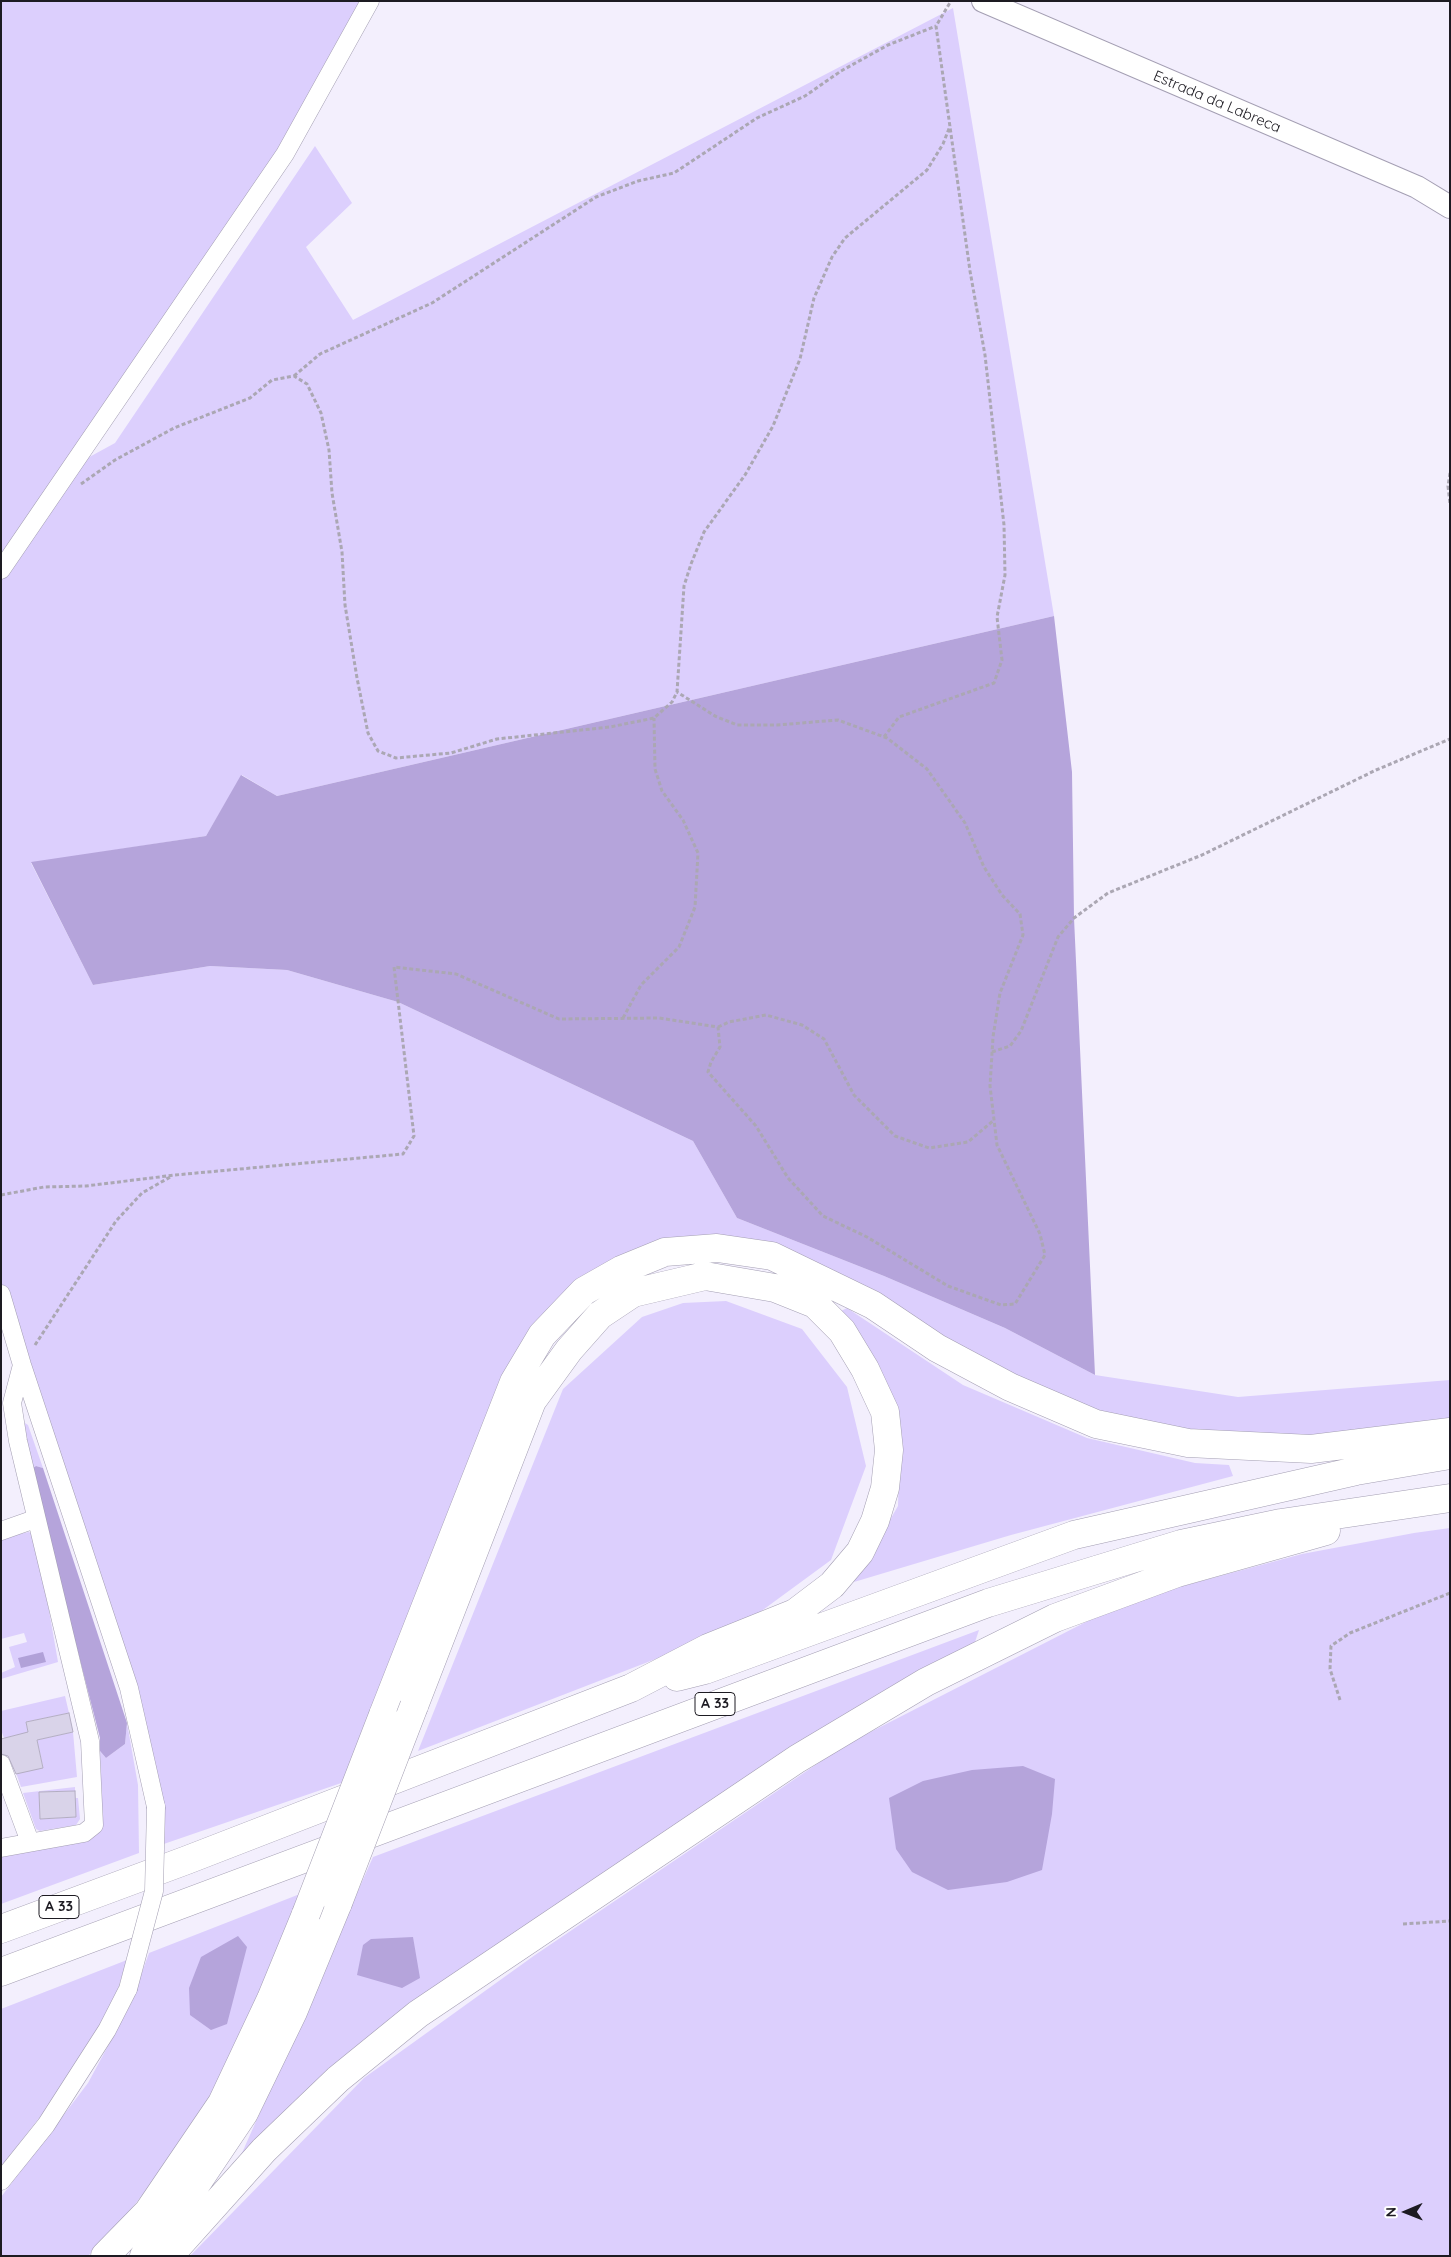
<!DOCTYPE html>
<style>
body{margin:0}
#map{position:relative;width:1451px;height:2257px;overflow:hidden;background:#f3effd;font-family:Quicksand,sans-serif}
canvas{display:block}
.frame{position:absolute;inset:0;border:2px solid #1d1b22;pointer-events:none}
.north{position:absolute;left:1381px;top:2187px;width:50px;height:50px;-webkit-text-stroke:4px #fff;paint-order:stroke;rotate:269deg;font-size:14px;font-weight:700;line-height:20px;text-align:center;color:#1d1b22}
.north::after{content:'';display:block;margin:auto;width:18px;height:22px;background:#1d1b22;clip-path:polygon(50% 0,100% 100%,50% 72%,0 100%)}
</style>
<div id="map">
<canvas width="1451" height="2257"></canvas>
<div class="frame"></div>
<div class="north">N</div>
</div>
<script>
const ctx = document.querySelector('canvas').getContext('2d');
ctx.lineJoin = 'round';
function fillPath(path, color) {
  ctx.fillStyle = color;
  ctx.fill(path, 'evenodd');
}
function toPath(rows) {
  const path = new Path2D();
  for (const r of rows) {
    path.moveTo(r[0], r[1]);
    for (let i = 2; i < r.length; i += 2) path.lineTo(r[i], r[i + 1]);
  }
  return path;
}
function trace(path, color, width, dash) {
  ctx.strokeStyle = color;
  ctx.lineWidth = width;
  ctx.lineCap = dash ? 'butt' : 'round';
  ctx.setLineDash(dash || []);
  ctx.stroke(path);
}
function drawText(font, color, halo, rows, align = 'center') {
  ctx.font = font + ' Quicksand,sans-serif';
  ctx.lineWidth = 5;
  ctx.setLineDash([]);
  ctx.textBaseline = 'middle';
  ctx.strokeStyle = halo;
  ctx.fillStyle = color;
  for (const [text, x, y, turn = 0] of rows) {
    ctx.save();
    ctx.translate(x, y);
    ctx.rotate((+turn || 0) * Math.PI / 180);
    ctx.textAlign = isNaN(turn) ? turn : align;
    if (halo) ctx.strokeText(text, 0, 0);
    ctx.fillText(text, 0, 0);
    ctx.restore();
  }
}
fillPath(toPath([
 [1,1,367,1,262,181,82,461,115,443,315,146,352,203,306,247,353,320,953,8,1054,616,277,796,242,775,206,836,31,863,93,985,210,966,287,970,398,1002,693,1141,737,1218,884,1276,1005,1328,1095,1375,1238,1397,1450,1380,1450,1422,1316,1441,1194,1436,1098,1416,965,1352,767,1245,665,1252,542,1335,350,1780,155,1847,156,1807,1,1294],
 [726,1301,802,1329,847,1387,866,1466,831,1560,741,1626,418,1751,563,1389,642,1317,683,1303],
 [847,1308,963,1385,1087,1438,1195,1463,1229,1465,1233,1476,1011,1535,854,1582,898,1506,900,1433,875,1360,837,1313],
 [25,1423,28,1425,43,1468,36,1466,31,1469,23,1426],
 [1450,1528,1450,2256,190,2256,364,2078,535,1955,845,1745,1127,1601,1302,1554,1414,1533],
 [29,1532,36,1536,58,1662,1,1679,1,1673,15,1667,9,1647,27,1642,24,1633,1,1639,1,1538],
 [979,1630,973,1648,828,1725,238,2162,373,1857],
 [65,1696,69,1713,26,1722,30,1742,18,1735,4,1738,1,1730,1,1711],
 [127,1723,138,1785,139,1853,1,1904,1,1855,98,1831,102,1811,100,1751,106,1758,125,1744],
 [73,1732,77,1777,21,1787,7,1747,43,1767,37,1740],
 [75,1787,75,1791,39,1792,40,1819,76,1817,75,1798,78,1798,80,1819,76,1825,40,1831,36,1829,23,1793],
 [305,1892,209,2111,124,2218,88,2256,1,2256,1,2197,88,2083,130,2005,149,1953],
 [127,1960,113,2005,68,2081,1,2167,1,2009]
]), '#dccffd');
fillPath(toPath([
 [1054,616,1072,772,1074,918,1095,1375,1005,1328,884,1276,737,1218,693,1141,398,1002,287,970,210,966,93,985,31,862,206,836,241,775,277,796],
 [36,1466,43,1468,127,1723,125,1744,106,1758,100,1751,100,1738,31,1469],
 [1023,1766,1055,1779,1052,1814,1042,1870,1007,1882,948,1890,912,1872,896,1849,889,1798,923,1781,972,1770],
 [238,1936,247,1947,227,2024,211,2030,190,2015,189,1988,201,1957],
 [413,1937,420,1978,402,1988,357,1975,363,1945,371,1939]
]), '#b5a4db');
fillPath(toPath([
 [43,1652,46,1662,21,1668,18,1658]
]), '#b1a1d8');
const building = toPath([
 [69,1713,73,1732,37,1740,43,1768,16,1774,8,1756,1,1754,1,1739,28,1732,26,1722,69,1713],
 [75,1791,76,1817,40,1819,39,1792,75,1791]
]);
fillPath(building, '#d9d3e9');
trace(building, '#b3adc2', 1);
const minor = toPath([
 [1,570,285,154,370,1],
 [1,1294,22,1365,129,1688,156,1807],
 [1,1531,35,1519],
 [1,1764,30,1842],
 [1,1848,84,1833,94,1825,90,1741,18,1441,12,1403,22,1365],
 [1,2181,46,2125,107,2030,128,1989]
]);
const tertiary = toPath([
 [983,1,1417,187,1450,207]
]);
const motorway = toPath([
 [677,1677,705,1670,1074,1535,1356,1471,1450,1455],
 [383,1715,514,1382,542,1335,584,1291,621,1270,665,1252,717,1248,772,1256,873,1305,937,1348,1010,1387,1096,1424,1188,1443,1311,1449,1450,1432],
 [1,1929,187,1860,631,1688,708,1648,795,1613,832,1585,860,1552,875,1521,885,1488,889,1450,885,1412,865,1369,842,1331,815,1304,775,1288,705,1276,633,1293,600,1315,569,1350,532,1401,414,1706],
 [1,1972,988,1603,1181,1544,1281,1523,1450,1498],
 [105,2256,148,2212,222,2103,271,1999,306,1914],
 [144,2256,162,2235,244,2113,293,2012,338,1903],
 [169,2256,264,2150,338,2079,418,2014,797,1759,926,1682,1055,1618,1177,1573,1326,1531]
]);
trace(minor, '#a49fb3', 19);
trace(tertiary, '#a49fb3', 24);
trace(motorway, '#a49fb3', 29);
trace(toPath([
 [294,376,320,354,432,303,596,197,638,181,674,173,757,118,805,96,841,71,888,45,936,26],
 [1450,473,1448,486,1450,504],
 [81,484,115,460,174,428,250,398,272,380,294,376,307,384,321,413,329,450,332,493,342,552,345,605,357,678,368,733,378,751,396,758,451,753,497,739,610,727,654,718,672,702,677,692,684,586,691,564,704,532,745,475,773,426,800,359,814,298,832,257,845,238,927,170,943,144,950,126],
 [884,737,899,717,994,683,1002,660,997,617,1005,575,1004,525,985,355,970,271,936,26,951,1],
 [623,1018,641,985,679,947,695,907,698,853,683,820,662,791,655,769,654,718],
 [718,1027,729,1022,766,1015,802,1025,824,1039,854,1095,895,1136,929,1148,968,1142,994,1120],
 [992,1052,1010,1046,1021,1031,1058,937,1074,918,1108,893,1202,855,1376,770,1450,739],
 [1,1195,44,1187,86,1186,175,1175,403,1154,414,1136,394,967,456,974,559,1019,659,1018,718,1027,720,1047,711,1062,708,1072,756,1126,788,1178,823,1216,867,1237,948,1286,1001,1305,1015,1304,1045,1255,1040,1234,997,1145,990,1086,993,1037,1000,993,1023,935,1020,914,1002,895,984,867,965,823,927,769,887,738,838,720,777,725,737,725,715,716,677,692],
 [35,1345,116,1221,142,1193,172,1176],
 [1340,1700,1330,1669,1331,1646,1350,1633,1450,1593],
 [1403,1924,1450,1921]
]), '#aba7b3', 3, [4, 2.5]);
trace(minor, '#fff', 18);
trace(tertiary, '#fff', 22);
trace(motorway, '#fff', 28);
const minorBridge = toPath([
 [128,1989,154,1891,156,1807]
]);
const motorwayBridge = toPath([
 [338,1903,414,1706],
 [306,1914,383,1715]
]);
trace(minorBridge, '#a49fb3', 19, []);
trace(motorwayBridge, '#a49fb3', 29, []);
trace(minorBridge, '#fff', 18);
trace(motorwayBridge, '#fff', 28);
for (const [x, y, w] of [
 [715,1704,40],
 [59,1907,40]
]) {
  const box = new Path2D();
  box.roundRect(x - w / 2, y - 11.5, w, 23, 4);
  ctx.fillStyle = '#fff';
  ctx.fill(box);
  trace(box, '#1d1b22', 1);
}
drawText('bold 14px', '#1d1b22', null, [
 ["A 33",715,1704],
 ["A 33",59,1907]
]);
drawText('15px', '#1d1b22', '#fff', [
 ["Estrada da Labreca",1217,102,23]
]);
</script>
